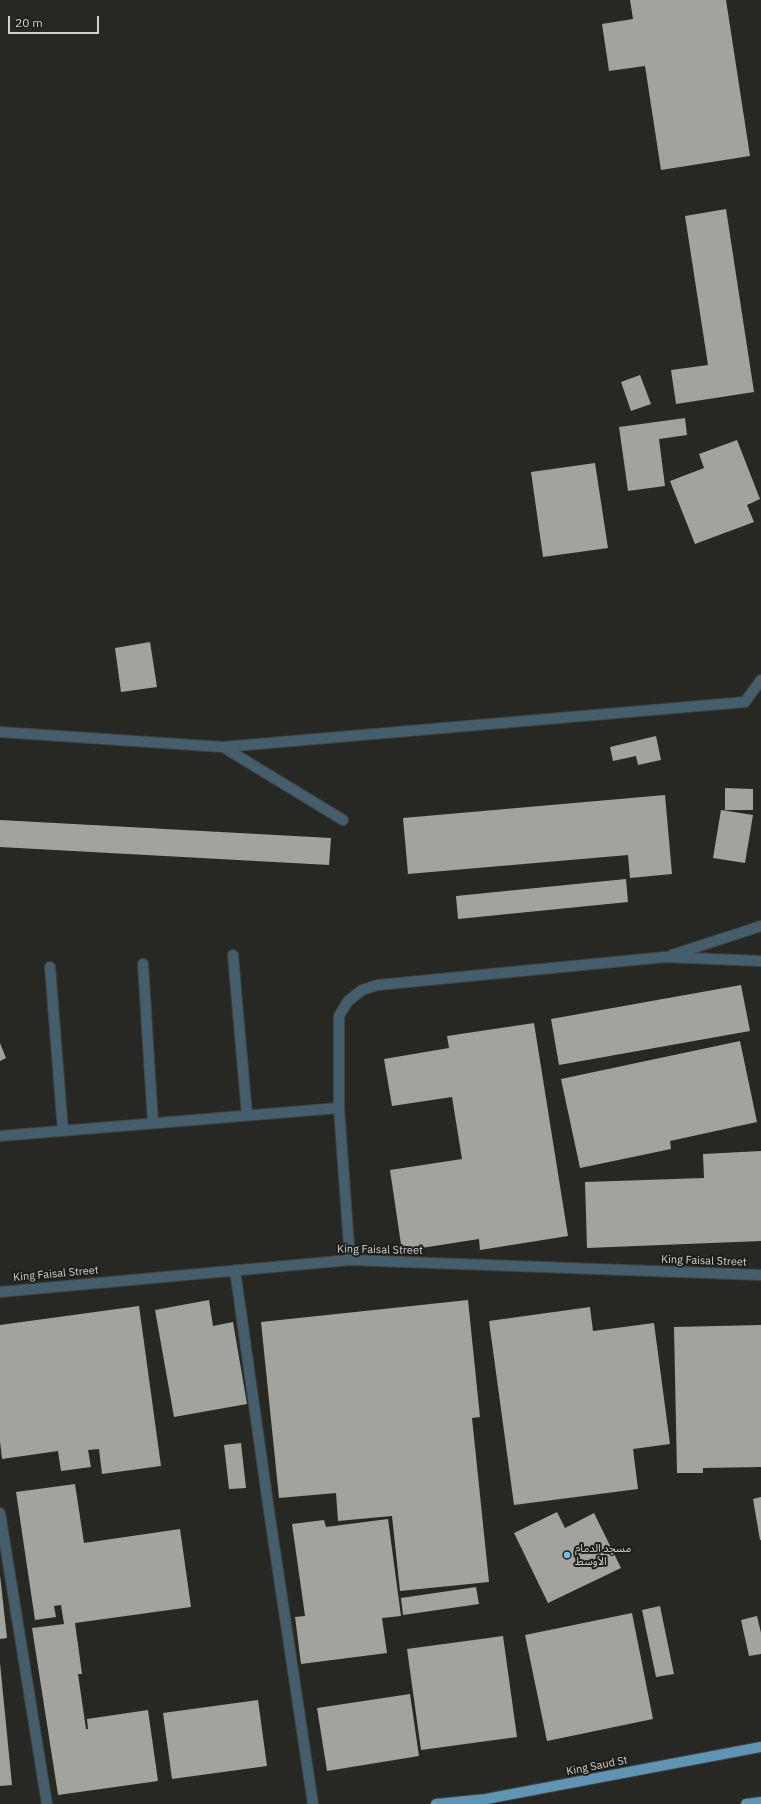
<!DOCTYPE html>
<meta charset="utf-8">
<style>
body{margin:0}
#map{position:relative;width:761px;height:1804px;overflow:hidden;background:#272823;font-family:"IBM Plex Sans",sans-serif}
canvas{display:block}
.scale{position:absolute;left:8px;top:16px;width:91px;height:18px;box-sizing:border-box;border:2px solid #d1d2cf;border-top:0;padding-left:5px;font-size:12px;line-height:14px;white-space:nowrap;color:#d1d2cf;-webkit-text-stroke:3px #1d1e1a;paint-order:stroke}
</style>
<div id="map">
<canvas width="761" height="1804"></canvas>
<div class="scale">20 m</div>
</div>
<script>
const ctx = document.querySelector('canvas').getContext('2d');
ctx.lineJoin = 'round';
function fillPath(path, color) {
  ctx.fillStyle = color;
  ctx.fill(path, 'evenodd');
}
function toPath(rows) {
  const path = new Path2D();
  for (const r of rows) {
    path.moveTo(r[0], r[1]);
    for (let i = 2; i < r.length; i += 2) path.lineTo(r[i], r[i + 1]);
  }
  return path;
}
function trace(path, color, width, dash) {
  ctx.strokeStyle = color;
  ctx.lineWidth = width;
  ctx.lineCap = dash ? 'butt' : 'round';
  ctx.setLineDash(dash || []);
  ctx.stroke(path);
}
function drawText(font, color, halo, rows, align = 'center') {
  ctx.font = font + ' "IBM Plex Sans","Noto Sans Arabic",sans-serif';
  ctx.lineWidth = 4;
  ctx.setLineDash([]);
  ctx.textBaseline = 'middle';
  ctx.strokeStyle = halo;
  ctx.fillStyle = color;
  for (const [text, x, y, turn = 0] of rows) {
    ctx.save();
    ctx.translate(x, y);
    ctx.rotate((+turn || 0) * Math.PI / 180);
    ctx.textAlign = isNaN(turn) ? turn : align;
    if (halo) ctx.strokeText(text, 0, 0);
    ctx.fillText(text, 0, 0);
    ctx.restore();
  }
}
fillPath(toPath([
 [630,0,726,0,750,156,661,170,645,66,609,71,602,24,633,19],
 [726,209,754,392,676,404,671,370,708,365,685,216],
 [640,375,651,404,631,411,621,382],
 [685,418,687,435,659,439,665,486,628,491,619,427],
 [737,440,760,499,747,505,754,522,695,544,670,481,704,468,699,454],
 [595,463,608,548,543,557,531,472],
 [150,642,157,687,121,692,115,648],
 [656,736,661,760,638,765,636,756,613,761,610,747],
 [725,788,753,789,753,810,725,810],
 [665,795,672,874,630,878,628,855,408,874,403,818],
 [721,810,753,815,745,863,713,858],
 [0,820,331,838,329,865,0,847],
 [626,879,628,902,458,919,456,896],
 [741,985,750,1031,559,1065,551,1019],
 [534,1023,568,1236,480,1250,479,1239,402,1251,390,1170,462,1159,452,1097,392,1106,384,1059,449,1048,447,1036],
 [740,1041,757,1122,670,1141,671,1149,580,1168,561,1079],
 [0,1043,6,1058,0,1061],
 [761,1151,761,1241,587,1248,585,1182,704,1178,703,1154],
 [209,1300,213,1326,233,1322,247,1404,174,1417,155,1310],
 [468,1300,480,1417,472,1418,489,1582,400,1591,392,1516,338,1521,336,1493,279,1498,261,1322],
 [139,1306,161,1466,102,1474,99,1449,88,1450,91,1467,61,1471,58,1451,2,1459,0,1441,0,1325],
 [590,1307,593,1331,654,1323,670,1444,633,1449,638,1489,514,1505,489,1321],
 [761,1325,761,1467,703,1468,703,1473,677,1473,674,1327],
 [241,1443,246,1488,229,1489,224,1445],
 [75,1484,84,1543,180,1529,191,1607,75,1623,82,1674,78,1674,86,1729,88,1729,87,1719,148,1710,158,1781,58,1795,32,1628,64,1624,61,1605,54,1606,56,1617,35,1620,16,1492],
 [761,1497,761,1540,760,1540,753,1499],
 [557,1512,565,1528,594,1513,621,1568,548,1603,514,1533],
 [388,1519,401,1616,382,1618,387,1653,301,1664,295,1617,305,1616,292,1524,324,1520,326,1527],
 [0,1575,7,1638,0,1639],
 [476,1587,479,1604,403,1615,401,1598],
 [660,1606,674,1674,656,1677,642,1610],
 [632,1613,653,1719,547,1741,525,1635],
 [757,1616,761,1633,761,1654,749,1656,741,1620],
 [503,1636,517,1737,421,1750,407,1649],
 [0,1663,12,1785,0,1786],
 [410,1694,419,1756,327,1771,317,1708],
 [258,1700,267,1766,172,1779,163,1713]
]), '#a2a39d');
const minor = toPath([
 [0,732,223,747,745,702,761,680],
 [223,747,343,820],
 [233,955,247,1115],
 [672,955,761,926],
 [143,964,153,1123],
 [50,967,63,1131],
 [0,1136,339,1108],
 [350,1260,339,1108,339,1016,348,1001,362,990,378,985,665,957,761,961],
 [235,1270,269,1511,313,1804],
 [0,1292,350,1260,761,1275],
 [0,1513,47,1804]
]);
const major = toPath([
 [436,1804,486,1799,761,1747],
 [746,1804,761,1802]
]);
trace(minor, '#42433f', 12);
trace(major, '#42433f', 12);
trace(minor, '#455e6e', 10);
trace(major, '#5f95b4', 10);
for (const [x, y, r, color] of [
 [567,1555,4,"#6ec2f3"]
]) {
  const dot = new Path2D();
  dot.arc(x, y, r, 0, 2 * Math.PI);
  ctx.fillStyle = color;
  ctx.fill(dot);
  trace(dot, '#1d1e1a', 1.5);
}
drawText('11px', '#d1d2cf', '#1d1e1a', [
 ["King Faisal Street",380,1250,1],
 ["King Faisal Street",704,1261,2],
 ["King Faisal Street",56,1274,-5],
 ["King Saud St",597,1766,-11]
]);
drawText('11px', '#d1d2cf', '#1d1e1a', [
 ["مسجد الدمام",575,1549],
 ["الأوسط",575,1562]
], 'left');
</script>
